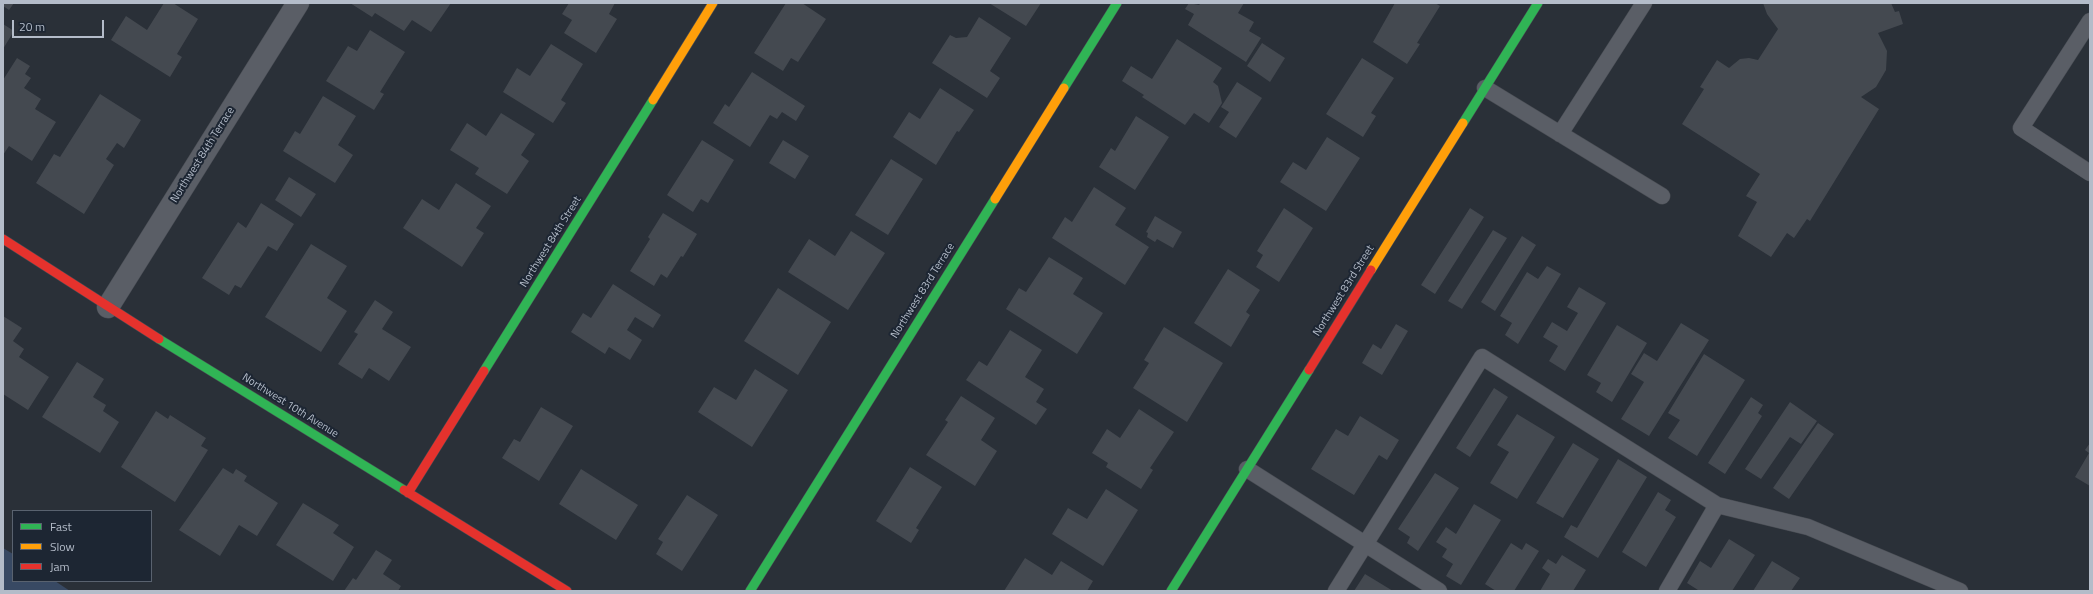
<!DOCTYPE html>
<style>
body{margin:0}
#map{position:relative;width:2093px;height:594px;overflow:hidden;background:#2a3038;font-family:"Titillium Web",sans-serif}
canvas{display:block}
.frame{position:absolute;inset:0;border:4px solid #b4bcc9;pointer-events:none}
.legend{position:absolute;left:12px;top:510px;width:140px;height:72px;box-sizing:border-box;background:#1d2633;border:1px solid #59626f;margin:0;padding:5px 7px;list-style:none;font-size:12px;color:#b4bcc9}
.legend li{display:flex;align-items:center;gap:8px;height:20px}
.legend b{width:20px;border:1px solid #59626f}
.scale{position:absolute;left:12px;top:20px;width:92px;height:18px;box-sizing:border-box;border:2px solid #b4bcc9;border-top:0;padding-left:5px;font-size:12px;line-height:14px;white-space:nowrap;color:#b4bcc9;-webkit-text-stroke:3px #1d2633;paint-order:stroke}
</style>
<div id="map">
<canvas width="2093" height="594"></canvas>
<div class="frame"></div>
<ul class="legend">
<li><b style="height:5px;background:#30b455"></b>Fast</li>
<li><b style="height:5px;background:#ff9f0a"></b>Slow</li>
<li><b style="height:5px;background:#e5322d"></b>Jam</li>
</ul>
<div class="scale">20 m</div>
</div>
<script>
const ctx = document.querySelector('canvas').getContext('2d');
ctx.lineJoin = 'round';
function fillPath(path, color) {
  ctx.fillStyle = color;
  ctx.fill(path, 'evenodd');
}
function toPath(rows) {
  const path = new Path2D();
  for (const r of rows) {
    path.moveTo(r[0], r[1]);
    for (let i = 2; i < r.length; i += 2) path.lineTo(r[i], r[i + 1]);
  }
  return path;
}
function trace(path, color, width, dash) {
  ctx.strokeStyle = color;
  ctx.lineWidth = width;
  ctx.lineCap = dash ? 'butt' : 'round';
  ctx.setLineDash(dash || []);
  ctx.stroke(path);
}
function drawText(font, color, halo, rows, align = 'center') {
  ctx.font = font + ' "Titillium Web",sans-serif';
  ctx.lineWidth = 4;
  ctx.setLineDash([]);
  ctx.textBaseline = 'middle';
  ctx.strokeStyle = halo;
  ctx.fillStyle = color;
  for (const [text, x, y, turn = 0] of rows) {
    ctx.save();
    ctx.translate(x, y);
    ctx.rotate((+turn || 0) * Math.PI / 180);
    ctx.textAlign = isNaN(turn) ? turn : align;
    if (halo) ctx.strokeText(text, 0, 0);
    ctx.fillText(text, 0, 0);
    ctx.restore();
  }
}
fillPath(toPath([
 [3,548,13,554,13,581,55,581,70,591,3,591]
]), '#384963');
fillPath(toPath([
 [3,3,14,3,9,10,3,6],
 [164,3,173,3,198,19,177,54,182,57,170,77,111,40,126,16,147,30],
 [350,3,451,3,431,32,412,20,404,31,375,13,372,17],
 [569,3,615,3,609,14,617,19,596,53,564,33,572,20,562,14],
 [786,3,802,3,826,19,798,62,791,58,783,71,754,53],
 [989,3,1041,3,1026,26],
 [1189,3,1199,5,1201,3,1244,3,1238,13,1254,22,1249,31,1261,38,1246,62,1188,25,1194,14,1185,9],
 [1395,3,1435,3,1440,6,1417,43,1420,44,1407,64,1373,42],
 [1763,3,1891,3,1895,12,1899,11,1903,24,1878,33,1887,51,1886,70,1876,87,1861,97,1879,109,1810,221,1807,219,1794,238,1787,233,1771,257,1738,236,1757,202,1746,196,1760,174,1682,124,1704,89,1700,87,1717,60,1729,68,1740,59,1749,58,1758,60,1778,29,1767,14],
 [979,17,1011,38,990,71,1000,78,987,98,932,63,950,35,956,38,967,37],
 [3,24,14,31,3,49],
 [370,30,405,52,380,92,384,94,374,110,326,81,348,46,357,51],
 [1177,39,1222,68,1213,82,1218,86,1222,103,1209,123,1194,113,1185,125,1142,97,1144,95,1122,81,1131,66,1152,79],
 [1262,43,1285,58,1270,82,1247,66],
 [551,44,583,64,561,100,566,103,553,123,503,92,517,68,530,76],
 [17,58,30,66,25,74,31,78,24,88,41,99,35,109,56,122,32,161,9,146,3,155,3,80],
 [1362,58,1394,78,1371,113,1376,116,1363,137,1326,114],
 [752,72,805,106,796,121,782,112,777,119,770,115,750,147,713,123,725,104,729,107],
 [1237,82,1262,98,1236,138,1219,127,1229,112,1221,107],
 [940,88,974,110,959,132,957,131,936,165,893,137,909,112,920,119],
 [100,94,141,120,124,148,117,143,106,159,114,165,84,214,36,183,54,154,60,157],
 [323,96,356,116,338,145,353,155,335,183,283,151,295,131,300,134],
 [501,113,535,134,521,155,529,161,507,194,475,174,479,168,450,150,467,123,486,136],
 [1136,116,1169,137,1135,190,1099,167,1111,148,1115,151],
 [1327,137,1360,158,1326,211,1280,182,1293,162,1306,170],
 [702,140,734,160,708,203,701,199,693,212,667,195],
 [783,140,809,156,795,179,769,163],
 [891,159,923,179,888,235,855,215],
 [289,177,316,194,301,217,275,200],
 [456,183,491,206,476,228,484,233,462,267,403,228,422,199,439,210],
 [1094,187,1126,208,1115,225,1149,247,1125,285,1052,238,1065,217,1072,222],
 [261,203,294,224,277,251,268,246,241,288,235,285,229,295,202,278,238,222,246,228],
 [1284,208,1313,228,1279,282,1256,267,1263,255,1257,251],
 [1470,208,1484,217,1435,294,1421,285],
 [663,213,697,234,683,257,681,256,667,278,661,274,654,286,630,271,650,239,648,237],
 [1155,216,1182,232,1173,248,1157,239,1155,242,1147,237,1148,233,1146,232],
 [1493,230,1507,238,1462,309,1448,301],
 [851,231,885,253,848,310,788,272,809,239,835,256],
 [1522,236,1536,245,1495,311,1481,302],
 [311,244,347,266,327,298,347,311,321,352,265,317],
 [1049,257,1083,278,1073,294,1103,313,1077,354,1006,309,1019,288,1026,292],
 [1547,266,1561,274,1518,344,1505,335,1512,323,1500,316,1527,272,1538,279],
 [1228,269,1260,290,1246,312,1250,315,1231,347,1194,323],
 [613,284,661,315,653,328,635,317,627,330,642,340,630,360,609,347,605,354,571,332,583,313,591,318],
 [1579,287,1606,303,1565,371,1549,361,1558,346,1543,337,1552,322,1567,331,1578,313,1567,307],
 [778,288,831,322,798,375,744,341],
 [375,300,393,312,382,329,411,347,389,381,369,368,362,379,338,364,358,334,354,332],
 [3,316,22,328,13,341,24,349,19,357,49,377,28,410,3,394],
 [1681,323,1709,340,1649,436,1621,419,1644,382,1631,374,1644,353,1657,361],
 [1396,324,1408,331,1382,375,1362,363,1373,344,1381,349],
 [1617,325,1647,343,1612,402,1596,392,1601,383,1587,375],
 [1164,327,1223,363,1187,422,1133,388,1149,363,1144,360],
 [1010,330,1042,350,1025,377,1044,389,1036,402,1047,409,1036,425,966,380,979,361,987,366],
 [1704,354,1745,380,1697,456,1668,438,1680,420,1668,413],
 [77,362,104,379,93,397,106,405,103,411,119,422,100,453,42,417],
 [755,369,788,390,752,447,698,412,714,387,736,400],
 [1494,388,1508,397,1470,457,1456,448],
 [961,396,995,418,981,440,997,451,975,486,926,455,948,422,945,420],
 [1751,397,1763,405,1758,413,1762,416,1725,474,1708,463],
 [1790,402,1817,421,1801,444,1790,437,1761,479,1745,469],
 [541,407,573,426,539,481,502,458,514,439,520,442],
 [1139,409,1174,432,1150,468,1153,470,1141,489,1106,467,1108,463,1092,453,1107,429,1120,438],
 [156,411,168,419,170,415,206,438,201,446,208,450,175,502,121,467],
 [1517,414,1555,437,1517,499,1490,483,1509,452,1497,445],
 [1360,416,1399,440,1387,460,1379,455,1354,495,1311,469,1336,429,1348,436],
 [1818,423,1834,434,1789,499,1773,488],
 [1573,443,1599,459,1563,518,1536,503],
 [2090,443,2090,486,2075,477,2089,453,2085,450],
 [1618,459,1647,477,1598,558,1564,537,1571,525,1577,528],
 [910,467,942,487,916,528,919,530,911,543,876,521],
 [223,468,233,474,236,469,247,476,244,481,278,503,257,536,239,525,220,556,179,530],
 [581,469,638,505,616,540,559,504],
 [1435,473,1459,488,1418,551,1407,543,1410,537,1398,529],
 [1106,489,1138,510,1103,566,1052,534,1068,508,1087,519],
 [1658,492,1671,500,1665,510,1676,517,1646,567,1622,552],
 [687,495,718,515,682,571,656,554,663,542,658,539],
 [303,503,339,525,333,533,354,547,333,581,276,545],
 [1474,504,1501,520,1461,585,1446,576,1453,564,1442,557,1447,549,1436,542,1446,527,1456,534],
 [1729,539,1755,555,1732,591,1697,591,1698,590,1687,583,1700,561,1711,568],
 [1511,543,1522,550,1526,543,1539,551,1514,591,1496,591,1485,584],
 [376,550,392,560,383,574,401,586,398,591,344,591,353,578,356,580],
 [1562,555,1586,570,1573,591,1540,591,1550,574,1542,568,1548,559,1556,564],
 [1025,558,1052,575,1061,561,1093,581,1087,591,1004,591],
 [1772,561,1800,578,1791,591,1753,591],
 [1365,574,1393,591,1354,591]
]), '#444950');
const lane = toPath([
 [2090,21,2021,128,2090,173],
 [1485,88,1662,196],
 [1560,134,1644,3],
 [1247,469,1439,591],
 [1717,505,1808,527,1960,591],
 [1336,591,1482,357,1717,505,1667,591]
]);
const street = toPath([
 [108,307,298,3]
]);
const fast = toPath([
 [1064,88,1117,3],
 [1463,123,1538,3],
 [159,339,404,490],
 [484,371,653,100],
 [750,591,995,199],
 [1171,591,1309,370]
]);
const slow = toPath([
 [653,100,713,3],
 [995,199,1064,88],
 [1371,270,1463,123]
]);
const jam = toPath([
 [3,239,159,339],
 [1309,370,1371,270],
 [404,490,567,591],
 [408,493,484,371]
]);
trace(lane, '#484c53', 17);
trace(street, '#484c53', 23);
trace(fast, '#484c53', 10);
trace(slow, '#484c53', 10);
trace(jam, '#484c53', 10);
trace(lane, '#5a5e66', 16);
trace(street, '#5a5e66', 22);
trace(fast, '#30b455', 9);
trace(slow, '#ff9f0a', 9);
trace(jam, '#e5322d', 9);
drawText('11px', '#b4bcc9', '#1d2633', [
 ["Northwest 84th Terrace",203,155,-58],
 ["Northwest 84th Street",551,242,-58],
 ["Northwest 83rd Terrace",923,291,-58],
 ["Northwest 83rd Street",1344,291,-58],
 ["Northwest 10th Avenue",290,406,32]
]);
</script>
